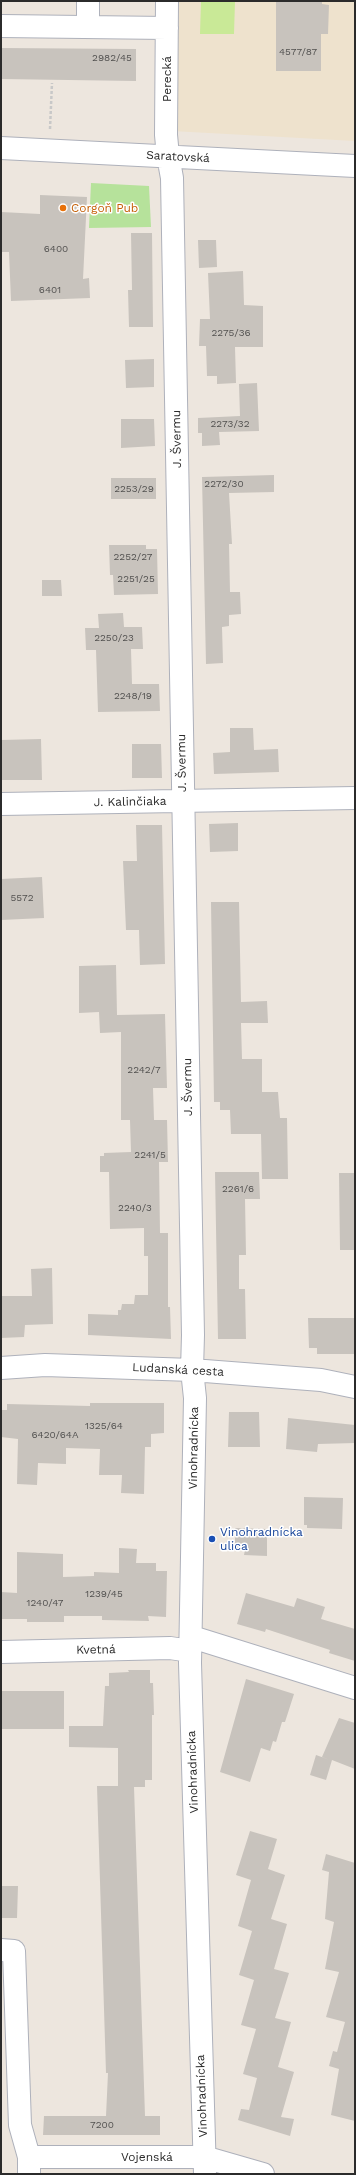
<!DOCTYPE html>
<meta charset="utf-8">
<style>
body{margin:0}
#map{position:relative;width:356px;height:2175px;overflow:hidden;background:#ede6de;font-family:"Work Sans",sans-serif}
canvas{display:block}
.frame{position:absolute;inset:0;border:2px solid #2b2b2b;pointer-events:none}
</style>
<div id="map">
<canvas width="356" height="2175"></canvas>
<div class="frame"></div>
</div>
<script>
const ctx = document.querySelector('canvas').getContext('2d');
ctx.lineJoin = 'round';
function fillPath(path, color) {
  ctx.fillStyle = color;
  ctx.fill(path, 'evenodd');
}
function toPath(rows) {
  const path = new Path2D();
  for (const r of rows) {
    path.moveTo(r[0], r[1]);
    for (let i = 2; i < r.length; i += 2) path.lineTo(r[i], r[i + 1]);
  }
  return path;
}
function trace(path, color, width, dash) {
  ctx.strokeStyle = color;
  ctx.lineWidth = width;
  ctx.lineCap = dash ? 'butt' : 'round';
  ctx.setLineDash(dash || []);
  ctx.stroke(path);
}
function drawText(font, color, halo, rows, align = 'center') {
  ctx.font = font + ' "Work Sans",sans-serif';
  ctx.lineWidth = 3;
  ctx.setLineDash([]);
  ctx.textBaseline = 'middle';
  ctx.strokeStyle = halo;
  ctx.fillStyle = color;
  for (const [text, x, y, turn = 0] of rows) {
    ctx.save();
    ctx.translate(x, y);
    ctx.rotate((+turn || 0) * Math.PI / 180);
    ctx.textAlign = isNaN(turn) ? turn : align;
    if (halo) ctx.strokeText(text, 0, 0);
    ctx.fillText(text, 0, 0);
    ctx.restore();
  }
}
fillPath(toPath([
 [175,1,355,1,355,141,172,131]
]), '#eee2cd');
fillPath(toPath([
 [91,183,149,186,151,227,89,228]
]), '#b6e29b');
fillPath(toPath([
 [201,1,235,1,234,34,200,34]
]), '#c9e997');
fillPath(toPath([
 [276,1,322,1,322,4,329,5,328,34,321,34,321,71,276,71],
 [1,48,136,49,136,81,1,79],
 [40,195,87,197,83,279,89,278,90,298,11,301,9,252,1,252,1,212,40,214],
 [131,233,152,233,153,327,129,327,128,290,132,290],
 [198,240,216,240,217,267,199,268],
 [243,271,244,305,263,306,263,347,235,347,236,383,217,384,217,376,207,376,206,346,199,346,200,319,210,319,208,273],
 [154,359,154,387,126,388,125,360],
 [257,383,259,431,219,432,220,445,202,446,202,433,198,433,198,418,240,416,239,384],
 [121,419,154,419,155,446,121,448],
 [274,475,274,492,229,493,232,544,229,544,230,592,240,592,241,614,229,615,229,626,222,627,223,663,206,664,202,477],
 [111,478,156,478,156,499,111,499],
 [109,545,146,545,146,549,157,549,158,594,114,595,113,575,110,575],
 [42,580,61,580,62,596,42,596],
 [123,613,124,627,142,627,143,649,131,649,132,684,159,684,160,711,98,712,96,650,86,650,85,628,99,628,98,614],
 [230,728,253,728,254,750,278,749,279,772,214,774,213,753,230,752],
 [41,739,42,780,1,780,1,740],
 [132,744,161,744,162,778,132,778],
 [238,823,238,851,210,852,209,824],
 [136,825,162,825,165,964,140,965,139,930,126,930,123,861,137,861],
 [42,877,44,918,1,920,1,879],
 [211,902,239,902,241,1002,267,1001,268,1023,241,1023,242,1059,262,1059,262,1092,278,1092,280,1118,287,1118,288,1179,262,1179,261,1134,231,1134,230,1110,220,1110,220,1102,214,1102],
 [116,965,117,1015,165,1014,167,1088,153,1088,154,1120,167,1120,168,1162,159,1162,160,1233,168,1233,168,1307,170,1307,171,1339,88,1335,88,1314,118,1315,118,1310,121,1310,122,1304,134,1304,135,1295,148,1295,148,1256,144,1256,144,1228,110,1229,109,1172,100,1172,100,1156,104,1156,104,1153,131,1152,130,1120,121,1120,121,1032,100,1033,99,1012,79,1013,79,966],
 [215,1172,259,1172,260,1199,245,1199,246,1255,239,1255,239,1289,245,1289,246,1339,218,1339],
 [339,1173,355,1173,355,1250,340,1250],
 [52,1268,53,1324,25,1325,24,1337,1,1338,1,1296,32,1296,31,1269],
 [308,1318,355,1318,355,1354,317,1354,317,1348,309,1348],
 [90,1403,164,1403,164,1433,151,1434,151,1447,145,1447,144,1494,121,1493,122,1475,99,1475,100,1449,66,1448,66,1464,38,1463,37,1485,17,1484,18,1439,1,1437,1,1410,7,1410,7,1404,90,1406],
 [229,1412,259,1412,260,1447,228,1447],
 [288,1418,355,1425,355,1443,318,1444,317,1452,286,1449],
 [304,1497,343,1498,342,1529,307,1528,307,1525,304,1525],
 [235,1528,267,1529,267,1556,244,1555,245,1550,235,1549],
 [119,1548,137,1549,136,1563,156,1563,156,1571,167,1571,166,1617,148,1616,149,1621,102,1620,102,1616,64,1616,64,1622,27,1622,27,1619,1,1619,1,1592,17,1593,17,1552,63,1554,63,1577,94,1576,94,1572,119,1573],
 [246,1593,294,1607,297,1598,325,1607,321,1619,355,1629,355,1661,329,1653,330,1650,266,1629,265,1632,237,1624],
 [128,1670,150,1670,150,1683,153,1683,154,1715,152,1715,152,1780,145,1780,145,1787,134,1787,145,2116,160,2116,160,2135,43,2135,44,2116,106,2116,108,2073,106,2073,97,1786,118,1786,118,1748,69,1747,69,1726,103,1726,105,1686,109,1686,109,1673,129,1672],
 [246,1679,294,1694,285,1722,282,1722,276,1742,273,1741,270,1751,261,1748,250,1782,220,1772],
 [1,1691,64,1691,64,1729,1,1729],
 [339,1718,355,1723,355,1769,332,1760,326,1780,310,1775,316,1755,330,1760,322,1757],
 [250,1831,277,1839,268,1869,285,1875,271,1919,287,1924,274,1969,289,1973,275,2018,291,2022,278,2067,294,2072,281,2117,294,2119,290,2136,238,2120,241,2109,249,2110,257,2078,243,2074,256,2029,241,2025,254,1980,239,1975,252,1931,238,1926,251,1880,236,1875],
 [326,1854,355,1863,355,2121,331,2115,339,2069,329,2066,333,2051,337,2052,345,2022,326,2017,339,1972,325,1969,334,1922,325,1919,329,1872,322,1870],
 [1,1886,18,1886,17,1918,1,1918]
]), '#c8c3bd');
const minor = toPath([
 [88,1,88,27],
 [167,1,166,135,168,156,172,178,193,1335,192,1370,195,1398,190,1663,205,2174],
 [1,26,167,28],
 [1,148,355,166],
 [1,804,355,798],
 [1,1368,45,1365,192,1370,321,1380,355,1387],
 [192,1637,355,1688],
 [1,1652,170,1648,190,1651],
 [1,1950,14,1951,20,2125,29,2157,29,2174],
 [29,2157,204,2157,263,2174]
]);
trace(minor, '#aeb1bb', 24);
trace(toPath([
 [50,129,52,83]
]), '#c8c8c8', 2.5, [3, 2]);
trace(minor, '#fff', 22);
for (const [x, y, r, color] of [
 [63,208,4,"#e8710a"],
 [212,1539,4,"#1a4fb4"]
]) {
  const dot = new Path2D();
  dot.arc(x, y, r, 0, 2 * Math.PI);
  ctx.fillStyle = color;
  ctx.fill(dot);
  trace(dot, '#fff', 1.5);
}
drawText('10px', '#525150', null, [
 ["4577/87",298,52],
 ["2982/45",112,58],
 ["6400",56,249],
 ["6401",50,290],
 ["2275/36",231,333],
 ["2273/32",230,424],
 ["2272/30",224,484],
 ["2253/29",134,489],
 ["2252/27",133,557],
 ["2251/25",136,579],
 ["2250/23",114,638],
 ["2248/19",133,696],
 ["5572",22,898],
 ["2242/7",144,1070],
 ["2241/5",150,1155],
 ["2261/6",238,1189],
 ["2240/3",135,1208],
 ["1325/64",104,1426],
 ["6420/64A",55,1435],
 ["1239/45",104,1594],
 ["1240/47",45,1603],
 ["7200",102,2125]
]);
drawText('12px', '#2b2b2b', '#fff', [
 ["Perecká",167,79,-90],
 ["Saratovská",178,157,3],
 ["J. Švermu",177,439,-91],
 ["J. Švermu",182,763,-91],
 ["J. Kalinčiaka",130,802,-1],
 ["J. Švermu",188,1087,-91],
 ["Ludanská cesta",178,1370,3],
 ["Vinohradnícka",194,1448,-89],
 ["Kvetná",96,1650,-1],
 ["Vinohradnícka",193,1772,-92],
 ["Vinohradnícka",202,2096,-92],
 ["Vojenská",147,2157]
]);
drawText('12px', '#c56008', '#fff', [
 ["Corgoň Pub",71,208]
], 'left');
drawText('12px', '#164399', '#fff', [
 ["Vinohradnícka",220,1532],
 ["ulica",220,1546]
], 'left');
</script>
